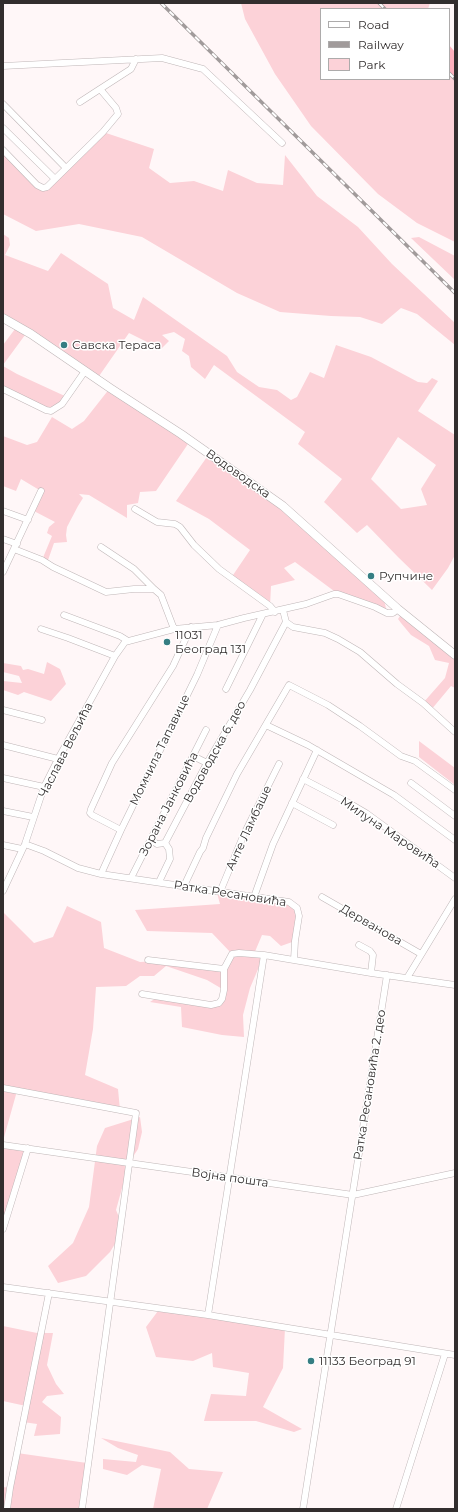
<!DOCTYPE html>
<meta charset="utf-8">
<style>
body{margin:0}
#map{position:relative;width:458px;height:1512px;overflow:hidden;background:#fff7f8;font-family:Montserrat,sans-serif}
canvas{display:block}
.frame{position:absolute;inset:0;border:4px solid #322e2e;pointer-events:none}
.legend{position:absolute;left:320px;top:8px;width:130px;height:72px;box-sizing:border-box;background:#fff;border:1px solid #adabab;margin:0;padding:5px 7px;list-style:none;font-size:12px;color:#322e2e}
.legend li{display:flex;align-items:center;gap:8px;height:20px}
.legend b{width:20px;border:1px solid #adabab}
</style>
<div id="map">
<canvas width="458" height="1512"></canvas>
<div class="frame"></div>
<ul class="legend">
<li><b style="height:5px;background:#fff"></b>Road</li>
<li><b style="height:5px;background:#a19b9b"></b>Railway</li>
<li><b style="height:11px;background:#fcd2d8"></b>Park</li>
</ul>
</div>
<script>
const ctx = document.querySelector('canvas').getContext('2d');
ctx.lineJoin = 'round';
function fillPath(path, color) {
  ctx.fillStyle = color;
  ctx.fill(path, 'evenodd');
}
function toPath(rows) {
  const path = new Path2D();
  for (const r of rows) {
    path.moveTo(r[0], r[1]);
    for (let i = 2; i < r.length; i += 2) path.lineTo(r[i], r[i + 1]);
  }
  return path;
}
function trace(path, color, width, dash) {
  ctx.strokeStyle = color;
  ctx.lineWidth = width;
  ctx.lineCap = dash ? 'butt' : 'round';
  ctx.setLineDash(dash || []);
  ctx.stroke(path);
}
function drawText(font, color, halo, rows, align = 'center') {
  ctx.font = font + ' Montserrat,sans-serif';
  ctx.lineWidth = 3;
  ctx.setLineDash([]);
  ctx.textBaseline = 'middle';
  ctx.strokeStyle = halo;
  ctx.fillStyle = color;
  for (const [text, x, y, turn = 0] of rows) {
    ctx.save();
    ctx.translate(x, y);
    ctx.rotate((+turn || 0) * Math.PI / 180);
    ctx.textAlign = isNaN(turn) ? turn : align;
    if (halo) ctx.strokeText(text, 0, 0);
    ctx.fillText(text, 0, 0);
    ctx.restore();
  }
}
fillPath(toPath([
 [241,3,430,3,428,9,321,9,321,79,449,79,449,74,455,80,455,242,417,223,378,194,311,126,275,74,245,19],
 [103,132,154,149,149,168,170,183,194,181,223,191,228,170,257,183,283,185,285,155,317,196,358,227,392,264,455,323,455,345,417,314,401,308,382,324,360,317,331,316,280,312,237,293,142,237,79,224,36,231,3,214,3,154,43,188],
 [3,234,9,238,10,245,5,255,48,271,61,253,108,284,113,308,134,320,143,297,227,356,237,372,259,387,277,390,291,400,297,397,310,372,324,378,336,345,371,357,418,382,427,383,432,378,438,381,418,411,455,435,455,555,448,568,432,590,398,557,367,525,357,533,324,502,342,479,298,444,305,432,214,365,205,379,191,367,189,356,182,351,185,339,174,332,162,335,169,341,161,349,129,333,97,379,3,318],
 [398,437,436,465,421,489,427,505,401,509,371,479],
 [419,237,455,256,455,280,411,238],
 [15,329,25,335,3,365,3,345],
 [3,366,17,374,67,397,51,411,3,389],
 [110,388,190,441,156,491,140,492,138,503,127,505,127,518,89,495,79,494,83,498,78,506,67,527,66,535,67,542,54,543,47,563,42,560,52,536,47,533,49,527,55,522,32,510,41,491,21,479,16,491,3,486,3,436,27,445,37,442,52,417,72,429,84,421],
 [209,454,248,481,383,595,387,613,338,594,295,562,284,568,295,580,271,586,270,606,231,578,250,550,209,519,176,501],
 [402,613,455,655,455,688,451,686,431,710,423,703,445,678,449,663,435,660,429,646,411,635,401,623,398,619],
 [47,662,60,669,66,684,51,701,24,692,18,695,3,690,3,681,22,683,19,676,3,672,3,663,21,666,23,670,28,669,44,674],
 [419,741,455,768,455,785,419,757],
 [190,887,289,902,297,908,295,941,281,946,270,936,262,935,254,954,264,955,250,988,243,1015,244,1037,222,1035,182,1027,181,1007,150,1002,159,996,219,1003,224,990,207,980,166,966,154,976,140,976,126,986,96,987,93,1029,85,1075,118,1089,120,1110,17,1091,3,1141,3,912,34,943,53,937,67,906,101,922,104,948,140,962,162,961,224,969,232,954,212,933,147,931,135,910,220,904,217,893,186,890],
 [140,1117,142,1132,138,1149,129,1163,116,1210,124,1229,110,1252,86,1276,58,1283,48,1266,73,1243,89,1207,97,1146,105,1128],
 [3,1145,28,1148,3,1223],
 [158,1311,285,1328,283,1368,263,1407,302,1429,294,1432,256,1421,204,1421,211,1394,246,1396,249,1373,213,1367,212,1353,193,1361,156,1357,146,1327],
 [3,1326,37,1333,53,1333,47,1365,56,1384,64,1394,47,1396,42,1402,61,1417,60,1434,34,1436,37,1424,23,1422,26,1406,3,1401],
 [101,1438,170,1452,189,1469,223,1472,207,1509,153,1509,161,1469,142,1465,127,1475,103,1469,103,1459,136,1462,138,1455,118,1448],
 [17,1453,87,1463,82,1509,3,1509,3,1487,10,1488]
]), '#fcd2d8');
fillPath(toPath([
 [449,45,455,52,455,80,449,74]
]), '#fdb0bd');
const minor = toPath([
 [3,66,162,58,203,69,282,143],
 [80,102,100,89],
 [3,104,66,168],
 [3,128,55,179],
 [3,150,37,185,43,188,47,187,103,132,118,114,116,108,100,89,131,69,136,59],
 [3,389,46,410,51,411,62,404,85,371],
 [135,509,157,522,175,524,180,527,194,545,219,569,270,606,275,612],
 [3,511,28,520],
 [3,539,17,544],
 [101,547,134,569,154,589],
 [14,549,42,560,53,567,106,592,134,589,154,589,161,595,174,629],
 [3,572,41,491],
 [283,610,286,622,293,627,325,633,338,639,360,652,397,684,423,703,455,732],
 [64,615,120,636,128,641],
 [41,629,68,638,115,656],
 [226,689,263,614],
 [3,710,42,720],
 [266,725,308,745,394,795,455,840],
 [3,745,58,759],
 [193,756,207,763],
 [3,778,44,787],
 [303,779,349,803,366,813,455,878],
 [411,783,455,816],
 [292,803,333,825],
 [3,811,33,817],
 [121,830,92,815,90,813,91,809,112,763,173,666,191,627],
 [151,840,157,844,165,843],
 [25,844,44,851,78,868,101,874,289,902,297,908,299,916,295,941,294,960],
 [3,845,22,849],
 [101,874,121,830,197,675,218,625],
 [131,878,206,730],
 [159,882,170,859,169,849,165,843,207,763,250,690,286,622],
 [184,886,200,852,203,848,206,838,237,774,289,685,328,705,360,726,401,756,415,761,455,790],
 [3,891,25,844,44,787,58,759,115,656,125,642,174,629,218,625,244,618,306,604,334,594,338,594,375,607,387,613,393,613,398,609],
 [220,892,244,834,279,764],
 [254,897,273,844,317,750],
 [322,897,421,954],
 [359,945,370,951,373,955,371,973],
 [148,960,224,969],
 [407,978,455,899],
 [142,994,211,1005,219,1003,222,999,224,990,224,969,232,954,239,953,264,955,371,973,455,985],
 [3,1088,136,1113,82,1509],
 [3,1145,353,1195,455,1173],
 [3,1229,28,1148],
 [3,1287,208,1315,455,1355],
 [208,1315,264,955],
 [7,1509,10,1488,49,1293],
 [303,1509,387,975],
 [396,1509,445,1354]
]);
const secondary = toPath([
 [3,318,31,334,110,388,181,434,283,506,398,609,455,655]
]);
trace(minor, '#bfb6b7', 7);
trace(secondary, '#bfb6b7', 9);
trace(minor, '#fff', 6);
trace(secondary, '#fff', 8);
const rail = toPath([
 [161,3,455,293],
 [379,3,385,9],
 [449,73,455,79]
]);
trace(rail, '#a19b9b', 3.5);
trace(rail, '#fff', 2, [6]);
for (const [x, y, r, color] of [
 [64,345,4,"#357e83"],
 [371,576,4,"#357e83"],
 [167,642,4,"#357e83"],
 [311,1361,4,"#357e83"]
]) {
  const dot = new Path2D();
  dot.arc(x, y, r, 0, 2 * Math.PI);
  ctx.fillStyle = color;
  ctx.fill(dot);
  trace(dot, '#fff', 1.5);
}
drawText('12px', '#322e2e', '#fff', [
 ["Савска Тераса",72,345],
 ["Рупчине",379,576],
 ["11031",175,635],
 ["Београд 131",175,649],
 ["11133 Београд 91",319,1361]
], 'left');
drawText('12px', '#322e2e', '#fff', [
 ["Водоводска",238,474,35],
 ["Часлава Вељића",66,750,-63],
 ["Момчила Тапавице",160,750,-64],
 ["Водоводска 6. део",215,752,-61],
 ["Зорана Јанковића",169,804,-63],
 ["Анте Ламбаше",249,828,-65],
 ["Милуна Маровића",390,833,34],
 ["Ратка Ресановића",230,894,9],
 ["Дерванова",371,925,30],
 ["Ратка Ресановића 2. део",370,1085,-81],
 ["Војна пошта",230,1178,8]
]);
</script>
